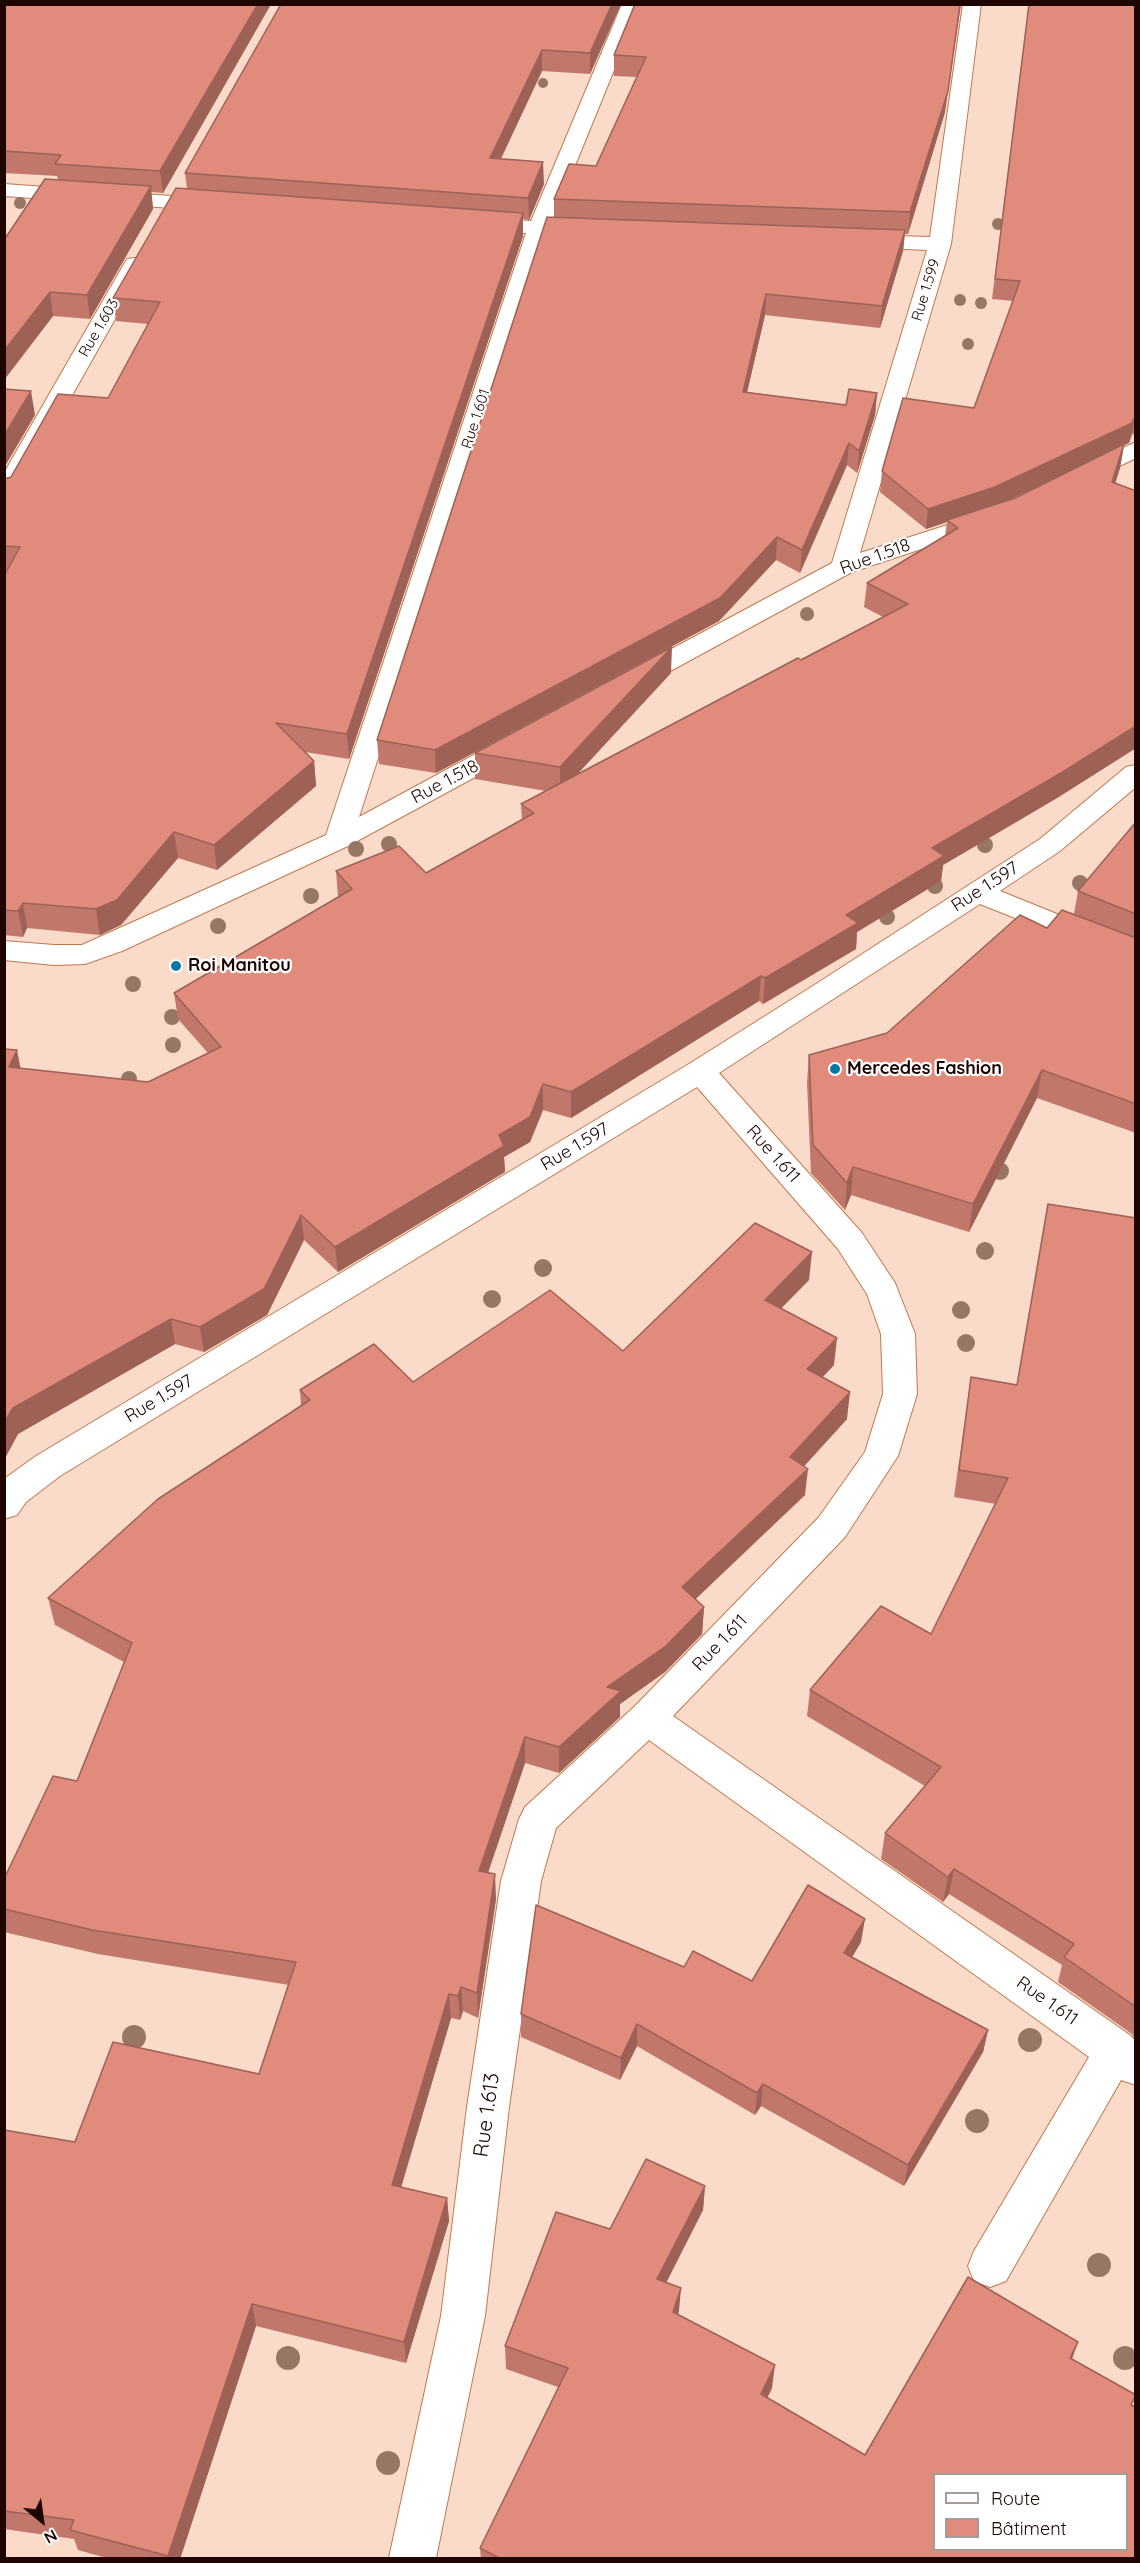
<!DOCTYPE html>
<meta charset="utf-8">
<style>
body{margin:0}
#map{position:relative;width:1140px;height:2563px;overflow:hidden;background:#fadac8;font-family:Quicksand,sans-serif}
canvas{display:block}
.frame{position:absolute;inset:0;border:6px solid #1e0500;pointer-events:none}
.legend{position:absolute;left:933px;top:2473px;width:195px;height:78px;box-sizing:border-box;background:#fff;border:2px solid #a59b99;margin:0;padding:8px 10px;list-style:none;font-size:18px;color:#1e0500}
.legend li{display:flex;align-items:center;gap:12px;height:30px}
.legend b{width:30px;border:2px solid #a59b99}
.north{position:absolute;left:12px;top:2491px;width:60px;height:60px;-webkit-text-stroke:4px #fff;paint-order:stroke;rotate:151deg;font-size:16px;font-weight:700;line-height:24px;text-align:center;color:#1e0500}
.north::after{content:'';display:block;margin:auto;width:21px;height:27px;background:#1e0500;clip-path:polygon(50% 0,100% 100%,50% 72%,0 100%)}
</style>
<div id="map">
<canvas width="1140" height="2563"></canvas>
<div class="frame"></div>
<ul class="legend">
<li><b style="height:8px;background:#fff"></b>Route</li>
<li><b style="height:16px;background:#e08b7b"></b>Bâtiment</li>
</ul>
<div class="north">N</div>
</div>
<script>
const ctx = document.querySelector('canvas').getContext('2d');
ctx.lineJoin = 'round';
function toPath(rows) {
  const path = new Path2D();
  for (const r of rows) {
    path.moveTo(r[0], r[1]);
    for (let i = 2; i < r.length; i += 2) path.lineTo(r[i], r[i + 1]);
  }
  return path;
}
function trace(path, color, width, dash) {
  ctx.strokeStyle = color;
  ctx.lineWidth = width;
  ctx.lineCap = dash ? 'butt' : 'round';
  ctx.setLineDash(dash || []);
  ctx.stroke(path);
}
function fillPath(path, color) {
  ctx.fillStyle = color;
  ctx.fill(path, 'evenodd');
}
function drawText(font, color, halo, rows, align = 'center') {
  ctx.font = font + ' Quicksand,sans-serif';
  ctx.lineWidth = 4.5;
  ctx.setLineDash([]);
  ctx.textBaseline = 'middle';
  ctx.strokeStyle = halo;
  ctx.fillStyle = color;
  for (const [text, x, y, turn = 0] of rows) {
    ctx.save();
    ctx.translate(x, y);
    ctx.rotate((+turn || 0) * Math.PI / 180);
    ctx.textAlign = isNaN(turn) ? turn : align;
    if (halo) ctx.strokeText(text, 0, 0);
    ctx.fillText(text, 0, 0);
    ctx.restore();
  }
}
const street = toPath([
 [622,4,641,4,552,222,587,224,595,225,598,230,595,235,587,236,547,234,359,817,505,738,515,736,525,738,528,744,525,750,348,846,122,951,85,964,54,965,4,960,4,941,54,945,82,945,326,835,526,233,477,230,470,228,466,224,470,220,477,218,531,221,622,4],
 [963,4,981,4,951,244,860,553,988,512,997,514,1000,519,997,524,852,572,641,687,632,689,623,687,619,681,623,675,832,563,927,250,860,247,852,246,849,241,852,236,860,235,930,237,963,4],
 [4,184,213,199,220,201,223,205,220,209,213,211,4,196,4,184],
 [135,258,143,259,146,264,16,495,13,500,4,502,4,473,124,264,127,259,135,258],
 [1136,442,1136,458,1091,480,1083,482,1075,480,1071,475,1075,470,1136,442],
 [1136,765,1136,787,1060,851,1000,891,1136,946,1136,966,980,904,719,1073,862,1233,895,1283,915,1334,917,1394,898,1456,845,1537,673,1716,1131,2036,1136,2042,1136,2085,1121,2080,1006,2281,990,2287,974,2281,968,2266,974,2251,1089,2057,649,1740,556,1828,541,1881,509,2107,485,2316,436,2558,389,2558,441,2316,467,2107,501,1881,519,1819,525,1807,634,1707,819,1517,865,1452,883,1394,881,1334,867,1294,838,1249,697,1087,60,1476,26,1502,17,1515,4,1519,4,1479,36,1456,689,1064,816,984,1040,839,1126,767,1136,765]
]);
trace(street, '#c1794e', 2);
fillPath(street, '#fff');
ctx.fillStyle = '#977764';
for (const [x, y, r] of [
 [543,83,5],
 [20,203,6],
 [998,224,6],
 [960,300,6],
 [981,303,6],
 [968,344,6],
 [807,614,7],
 [389,844,8],
 [985,845,8],
 [356,849,8],
 [1080,883,8],
 [935,886,8],
 [311,896,8],
 [887,917,8],
 [218,926,8],
 [133,984,8],
 [172,1017,8],
 [173,1045,8],
 [129,1079,8],
 [1000,1171,9],
 [985,1251,9],
 [543,1268,9],
 [492,1299,9],
 [961,1310,9],
 [966,1343,9],
 [134,2037,12],
 [1030,2040,12],
 [977,2121,12],
 [1099,2265,12],
 [288,2358,12],
 [1125,2358,12],
 [388,2463,12]
]) {
  ctx.beginPath();
  ctx.arc(x, y, r, 0, 2 * Math.PI);
  ctx.fill();
}
fillPath(toPath([
 [4,4,271,4,163,193,151,192,153,209,90,319,53,316,4,380,4,240,58,179,57,176,4,173],
 [281,4,621,4,590,74,542,71,501,159,544,184,529,220,523,219,523,236,349,759,305,752,314,761,316,786,217,870,178,858,121,925,100,935,27,928,23,937,4,935,4,576,7,570,4,570,4,479,11,477,108,398,148,324,116,321,113,298,187,189,185,173],
 [635,4,945,112,908,234,905,234,903,251,880,328,765,315,747,392,846,405,877,393,875,415,857,473,847,465,800,573,776,560,719,621,436,773,379,764,377,740,554,217,554,199,596,166,637,77,614,76,614,55],
 [1029,4,1136,4,1136,435,1132,434,1129,443,1124,445,1120,468,1115,483,1136,491,1136,748,1057,798,943,865,941,881,857,932,856,949,763,1004,759,1001,571,1118,543,1110,530,1142,504,1157,505,1172,338,1272,304,1240,267,1315,204,1352,175,1344,18,1434,4,1460,4,1049,20,1069,148,1082,208,1053,178,1019,174,993,338,897,336,871,426,873,522,820,521,804,546,791,475,779,475,753,671,673,577,774,883,617,864,607,867,583,945,536,947,522,926,529,880,492,882,471,974,408,1013,301,992,299],
 [1058,476,1015,498,1011,499],
 [1136,822,1136,1133,1037,1098,969,1232,851,1195,845,1210,811,1173,807,1083,809,1055,887,1033,1047,928,1074,914,1078,891],
 [1136,1218,1136,2041,1132,2034,1058,1982,1062,1965,949,1894,943,1902,881,1859,885,1833,925,1786,807,1716,810,1690,931,1634,996,1504,954,1497,971,1377,1017,1385],
 [809,1280,781,1308,834,1365,822,1377,847,1419,804,1466,805,1495,695,1599,704,1607,702,1634,665,1672,620,1704,620,1717,559,1773,525,1763,488,1873,496,1899,478,2018,463,2011,460,2020,451,2018,401,2187,447,2198,449,2221,406,2363,256,2326,180,2559,110,2559,78,2550,74,2539,4,2529,4,2130,75,2142,259,2074,289,1985,98,1954,4,1932,4,1879,77,1781,124,1662,55,1625,48,1598,301,1405,300,1390,413,1382,623,1351],
 [861,1942,852,1957,988,2030,983,2052,904,2186,761,2106,755,2115,637,2046,620,2080,521,2037,521,2014,684,1967,752,1981],
 [705,2186,703,2210,666,2282,679,2311,678,2315,772,2388,767,2398,865,2455,1072,2359,1132,2405,1136,2559,481,2559,480,2548,558,2387,506,2369,505,2346,610,2229]
]), '#c1786a');
fillPath(toPath([
 [258,4,271,4,163,193,160,171],
 [612,4,621,4,590,74,590,53],
 [960,4,961,4,945,112,908,234,910,212],
 [542,50,542,71,491,179,490,158],
 [543,162,544,184,529,220,528,198],
 [151,186,153,209,90,319,87,295],
 [523,213,523,236,349,759,347,734],
 [905,230,903,251,880,328,882,306],
 [50,292,53,316,4,380,4,351],
 [766,294,765,315,742,414,743,392],
 [31,391,35,415,4,468,4,436],
 [877,393,875,415,857,473,859,451],
 [1135,413,1132,434,1129,443,1124,445,1120,468,1108,506,1112,482,1124,445,992,508,947,520,947,522,926,529,928,509],
 [849,443,847,465,800,573,802,550],
 [777,537,776,560,719,621,436,773,435,750],
 [672,647,671,673,560,793,560,767],
 [1136,726,1136,748,1057,798,943,865,941,881,857,932,856,949,763,1004,765,978,932,848],
 [314,761,316,786,217,870,214,845],
 [174,832,178,858,121,925,100,935,96,909],
 [23,903,27,928,23,937,18,911],
 [761,976,759,1001,571,1118,571,1092],
 [17,1050,22,1076,9,1067],
 [1042,1070,1037,1098,969,1232,973,1204],
 [543,1084,543,1110,530,1142,504,1157,505,1172,338,1272,335,1247,499,1135],
 [853,1167,851,1195,845,1210,847,1183],
 [301,1215,304,1240,267,1315,204,1352,200,1327],
 [812,1252,809,1280,763,1327,765,1300],
 [171,1319,175,1344,18,1434,4,1460,4,1423,13,1408],
 [837,1338,834,1365,805,1396,807,1369],
 [850,1392,847,1419,788,1484,790,1457],
 [808,1469,805,1495,681,1613,682,1587],
 [704,1607,702,1634,665,1672,620,1704,620,1717,559,1773,559,1747,607,1687],
 [525,1737,525,1763,480,1896,479,1871],
 [954,1869,949,1894,943,1902,948,1877],
 [495,1874,496,1899,478,2018,477,1993],
 [865,1919,861,1942,841,1976,844,1953],
 [461,1987,463,2011,460,2020,458,1996],
 [449,1994,451,2018,395,2208,392,2185],
 [637,2024,637,2046,620,2080,621,2058],
 [988,2030,983,2052,904,2186,908,2165],
 [763,2084,761,2106,755,2115,757,2093],
 [705,2186,703,2210,656,2303,657,2279],
 [447,2198,449,2221,406,2363,404,2342],
 [681,2288,679,2311,671,2335,673,2312],
 [252,2304,256,2326,180,2559,169,2559,168,2556],
 [1078,2342,1070,2365,1070,2358],
 [775,2365,772,2388,758,2417,761,2394]
]), '#9d6156');
const building = toPath([
 [4,4,258,4,160,171,55,164,61,155,4,151,4,4],
 [281,4,612,4,590,53,542,50,490,158,543,162,528,198,185,173,281,4],
 [635,4,960,4,948,91,910,212,554,199,569,164,596,166,646,57,614,55,635,4],
 [1029,4,1136,4,1136,414,1132,423,995,487,928,509,882,471,903,398,974,408,1020,281,995,279,1029,4],
 [45,179,151,186,87,295,50,292,4,351,4,240,45,179],
 [176,188,523,213,347,734,276,723,314,761,214,845,174,832,117,900,96,909,23,903,18,911,4,910,4,576,20,547,4,546,4,479,11,477,58,394,108,398,160,302,113,298,176,188],
 [547,217,905,230,882,306,766,294,743,392,846,405,849,389,877,393,859,451,849,443,802,550,777,537,720,598,435,750,377,740,547,217],
 [4,389,31,391,4,436,4,389],
 [1124,444,1112,482,1136,491,1136,726,1061,773,932,848,944,856,846,915,858,923,765,978,761,976,571,1092,543,1084,530,1117,499,1135,504,1146,335,1247,301,1215,264,1289,200,1327,171,1319,13,1408,4,1423,4,1049,17,1050,9,1067,148,1082,221,1047,174,993,352,889,336,871,399,846,426,873,534,813,521,804,798,658,801,660,908,604,867,583,958,528,947,520,1015,498,1124,444],
 [672,647,560,767,475,753,672,647],
 [1136,822,1136,914,1078,891,1136,822],
 [1062,910,1136,938,1136,1104,1042,1070,973,1204,853,1167,847,1183,813,1145,809,1055,887,1033,1020,915,1047,928,1062,910],
 [1048,1204,1136,1218,1136,2007,1064,1957,1074,1944,954,1869,948,1877,885,1833,941,1767,810,1690,881,1606,931,1634,1008,1478,959,1470,971,1377,1017,1385,1048,1204],
 [755,1223,812,1252,765,1300,837,1338,807,1369,850,1392,790,1457,808,1469,682,1587,704,1607,666,1646,607,1687,621,1691,559,1747,525,1737,479,1871,495,1874,477,1993,461,1987,458,1996,449,1994,392,2185,447,2198,404,2342,252,2304,168,2556,70,2530,74,2520,4,2511,4,2130,75,2142,113,2042,259,2074,296,1962,92,1930,4,1909,4,1879,53,1776,77,1781,132,1643,48,1598,158,1499,310,1400,300,1390,374,1344,413,1382,550,1290,623,1351,755,1223],
 [808,1885,865,1919,844,1953,988,2030,908,2165,763,2084,757,2093,637,2024,621,2058,521,2014,536,1905,684,1967,693,1951,752,1981,808,1885],
 [646,2159,705,2186,657,2279,681,2288,673,2312,775,2365,761,2394,865,2455,968,2277,1078,2342,1070,2358,1136,2395,1131,2405,1136,2407,1136,2559,501,2559,480,2548,568,2368,505,2346,556,2212,610,2229,646,2159],
 [934,2475,1126,2475,1126,2550,934,2550,934,2475]
]);
fillPath(building, '#e08b7b');
trace(building, '#9d6156', 1.5);
for (const [x, y, r, color] of [
 [176,966,6,"#0679a2"],
 [835,1069,6,"#0679a2"]
]) {
  const dot = new Path2D();
  dot.arc(x, y, r, 0, 2 * Math.PI);
  ctx.fillStyle = color;
  ctx.fill(dot);
  trace(dot, '#fff', 2);
}
drawText('15px', '#1e0500', '#fff', [
 ["Rue 1.599",926,290,-73],
 ["Rue 1.603",99,328,-60],
 ["Rue 1.601",476,419,-72]
]);
drawText('18px', '#1e0500', '#fff', [
 ["Rue 1.518",875,557,-20],
 ["Rue 1.518",445,782,-28],
 ["Rue 1.597",985,887,-33],
 ["Rue 1.597",575,1147,-31],
 ["Rue 1.611",773,1154,48],
 ["Rue 1.597",159,1399,-31],
 ["Rue 1.611",720,1643,-46],
 ["Rue 1.611",1047,2001,35]
]);
drawText('bold 18px', '#1e0500', '#fff', [
 ["Roi Manitou",188,966],
 ["Mercedes Fashion",847,1069]
], 'left');
drawText('21px', '#1e0500', '#fff', [
 ["Rue 1.613",487,2115,-82]
]);
</script>
